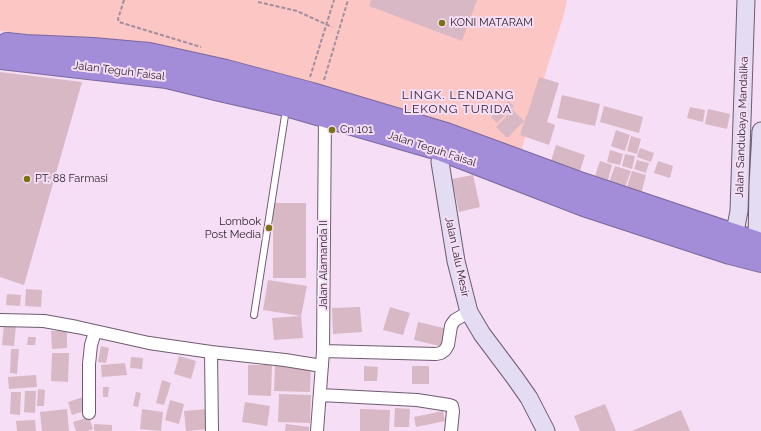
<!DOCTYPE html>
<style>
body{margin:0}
canvas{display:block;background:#f6def6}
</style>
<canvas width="761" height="431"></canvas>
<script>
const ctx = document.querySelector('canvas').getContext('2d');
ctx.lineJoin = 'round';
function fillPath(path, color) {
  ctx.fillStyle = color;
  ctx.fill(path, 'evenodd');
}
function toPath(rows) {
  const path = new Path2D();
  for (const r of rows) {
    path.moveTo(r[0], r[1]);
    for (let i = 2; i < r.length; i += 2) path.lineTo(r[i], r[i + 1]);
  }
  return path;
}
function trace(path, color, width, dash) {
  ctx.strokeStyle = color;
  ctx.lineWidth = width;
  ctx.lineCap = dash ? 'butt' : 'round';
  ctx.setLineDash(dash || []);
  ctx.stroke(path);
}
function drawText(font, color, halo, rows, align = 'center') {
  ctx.font = font + ' Raleway,sans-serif';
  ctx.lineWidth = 4;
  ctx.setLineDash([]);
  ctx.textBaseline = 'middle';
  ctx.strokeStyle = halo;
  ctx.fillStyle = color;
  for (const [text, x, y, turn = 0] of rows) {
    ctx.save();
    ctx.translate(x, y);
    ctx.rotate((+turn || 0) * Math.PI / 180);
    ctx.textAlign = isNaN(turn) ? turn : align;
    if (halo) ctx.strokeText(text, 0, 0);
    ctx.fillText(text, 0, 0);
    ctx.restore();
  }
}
fillPath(toPath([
 [0,0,567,0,564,14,520,154,166,50,0,31]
]), '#fbc6c4');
fillPath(toPath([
 [371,0,477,0,462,41,369,6],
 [0,72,82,82,24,285,0,277],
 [539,77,559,83,547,122,555,125,549,145,520,135,526,116,527,116],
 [562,95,600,104,595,126,557,118],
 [508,101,514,106,497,123,491,117],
 [604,106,643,117,639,133,600,122],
 [690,107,705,110,703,122,687,118],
 [708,109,730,114,727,129,705,124],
 [513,110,524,121,507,138,496,127],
 [616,130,630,135,625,151,611,146],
 [631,136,641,139,637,154,627,151],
 [556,145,585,155,580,171,551,161],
 [640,148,654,153,651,162,637,157],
 [610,150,623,154,620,165,607,162],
 [625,154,635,156,632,169,622,166],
 [637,160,649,163,646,173,634,169],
 [600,161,612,165,608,180,595,176],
 [658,161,673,166,670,178,654,173],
 [615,166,631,171,624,190,608,185],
 [632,171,646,175,641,194,626,190],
 [473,175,480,207,459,212,452,179],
 [273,203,306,203,306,278,273,278],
 [268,280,307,286,301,316,263,310],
 [26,289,42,290,41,307,25,306],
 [7,294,21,295,20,306,6,305],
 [360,307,362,332,333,334,332,308],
 [390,307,410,313,403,335,383,330],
 [301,316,303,338,274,340,272,318],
 [418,322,448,329,444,347,414,340],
 [4,324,16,325,14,346,2,345],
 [51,331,67,331,67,348,52,349],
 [28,337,36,337,35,345,27,345],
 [101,346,109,348,106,363,98,362],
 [11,349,19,349,17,374,10,373],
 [52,353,69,353,68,382,51,381],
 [179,356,196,361,191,379,174,374],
 [131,357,143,358,142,369,130,368],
 [125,363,127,375,102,377,101,365],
 [248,365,272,365,271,396,248,395],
 [275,365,311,366,310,392,274,391],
 [364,366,378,367,377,381,364,381],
 [412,366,429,366,429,384,412,384],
 [36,375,37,387,9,389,8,377],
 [162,380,171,383,164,405,156,403],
 [103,387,109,387,108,397,103,397],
 [38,389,45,390,44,406,37,406],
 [25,391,36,391,35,413,24,412],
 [11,392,21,392,20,415,10,414],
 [136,392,141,393,138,407,133,406],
 [279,394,311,395,310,423,278,422],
 [83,397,87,410,72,415,68,402],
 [170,400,184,404,179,424,165,420],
 [245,402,270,406,267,426,242,422],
 [605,404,616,431,580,431,574,416],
 [395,408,410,409,409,427,394,427],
 [67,409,69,431,42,431,40,412],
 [142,409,163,412,161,431,140,429],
 [207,409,209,429,186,431,184,411],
 [360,409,390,410,389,431,360,431],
 [681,410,690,431,632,431],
 [443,411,445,421,416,427,414,417],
 [89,417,93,429,87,431,76,431,73,422],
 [35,420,36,431,17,431,16,421],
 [94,424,112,425,112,431,94,431],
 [286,424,309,427,309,431,285,431]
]), '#d8b8c4');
const lane = toPath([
 [254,315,286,109]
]);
const street = toPath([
 [0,320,44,321,77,327,149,343,211,352,285,360,322,366],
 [323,351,436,354,441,353,445,350,448,345,451,326,452,324,455,320,469,312],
 [211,352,212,431],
 [320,395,417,400,449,405,452,406,453,411,451,431],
 [89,413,89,364,91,345,95,332],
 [317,431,323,351,325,116,326,112]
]);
const secondary = toPath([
 [445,138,442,150,440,162,456,261,469,312,482,334,515,378,529,398,546,431],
 [732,247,739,211,746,0],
 [754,254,757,242,758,186,761,131]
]);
const highway = toPath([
 [7,44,26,46,93,49,149,54,226,71,312,94,446,134,582,184,761,244],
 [0,58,167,77,220,90,286,105,442,150,584,205,730,253,761,261]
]);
trace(lane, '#6f5b70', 8);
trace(street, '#6f5b70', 14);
trace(secondary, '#6f5b70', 19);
trace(highway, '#7a689c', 24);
trace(toPath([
 [124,0,118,19,119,22,201,47],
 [258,2,297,11,332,27],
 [310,77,334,0],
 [324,80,348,0]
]), '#a18fa1', 2, [4, 2]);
trace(lane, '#fff', 6);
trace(street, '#fff', 12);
trace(secondary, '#e3dcf3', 17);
trace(highway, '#a38cd8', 22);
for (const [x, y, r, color] of [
 [442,23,4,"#7a7213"],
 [332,130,4,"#7a7213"],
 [27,179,4,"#7a7213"],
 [269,228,4,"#7a7213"]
]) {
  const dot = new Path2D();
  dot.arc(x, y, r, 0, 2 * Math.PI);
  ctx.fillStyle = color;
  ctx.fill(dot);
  trace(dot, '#f6def6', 1.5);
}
drawText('11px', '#2e252e', '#f6def6', [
 ["KONI MATARAM",450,23],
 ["Cn 101",340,130],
 ["PT. 88 Farmasi",35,179],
 ["Lombok",261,222,"right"],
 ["Post Media",261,235,"right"]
], 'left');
drawText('11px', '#2e252e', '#f6def6', [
 ["Jalan Teguh Faisal",119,71,7],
 ["Jalan Sandubaya Mandalika",742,127,-88],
 ["Jalan Teguh Faisal",432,149,18],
 ["Jalan Lalu Mesir",457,257,78],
 ["Jalan Alamanda II",324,265,-90]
]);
ctx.letterSpacing = '1px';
drawText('12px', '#352335', '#f6def6', [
 ["LINGK. LENDANG",458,95],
 ["LEKONG TURIDA",458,109]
]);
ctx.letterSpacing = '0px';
</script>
